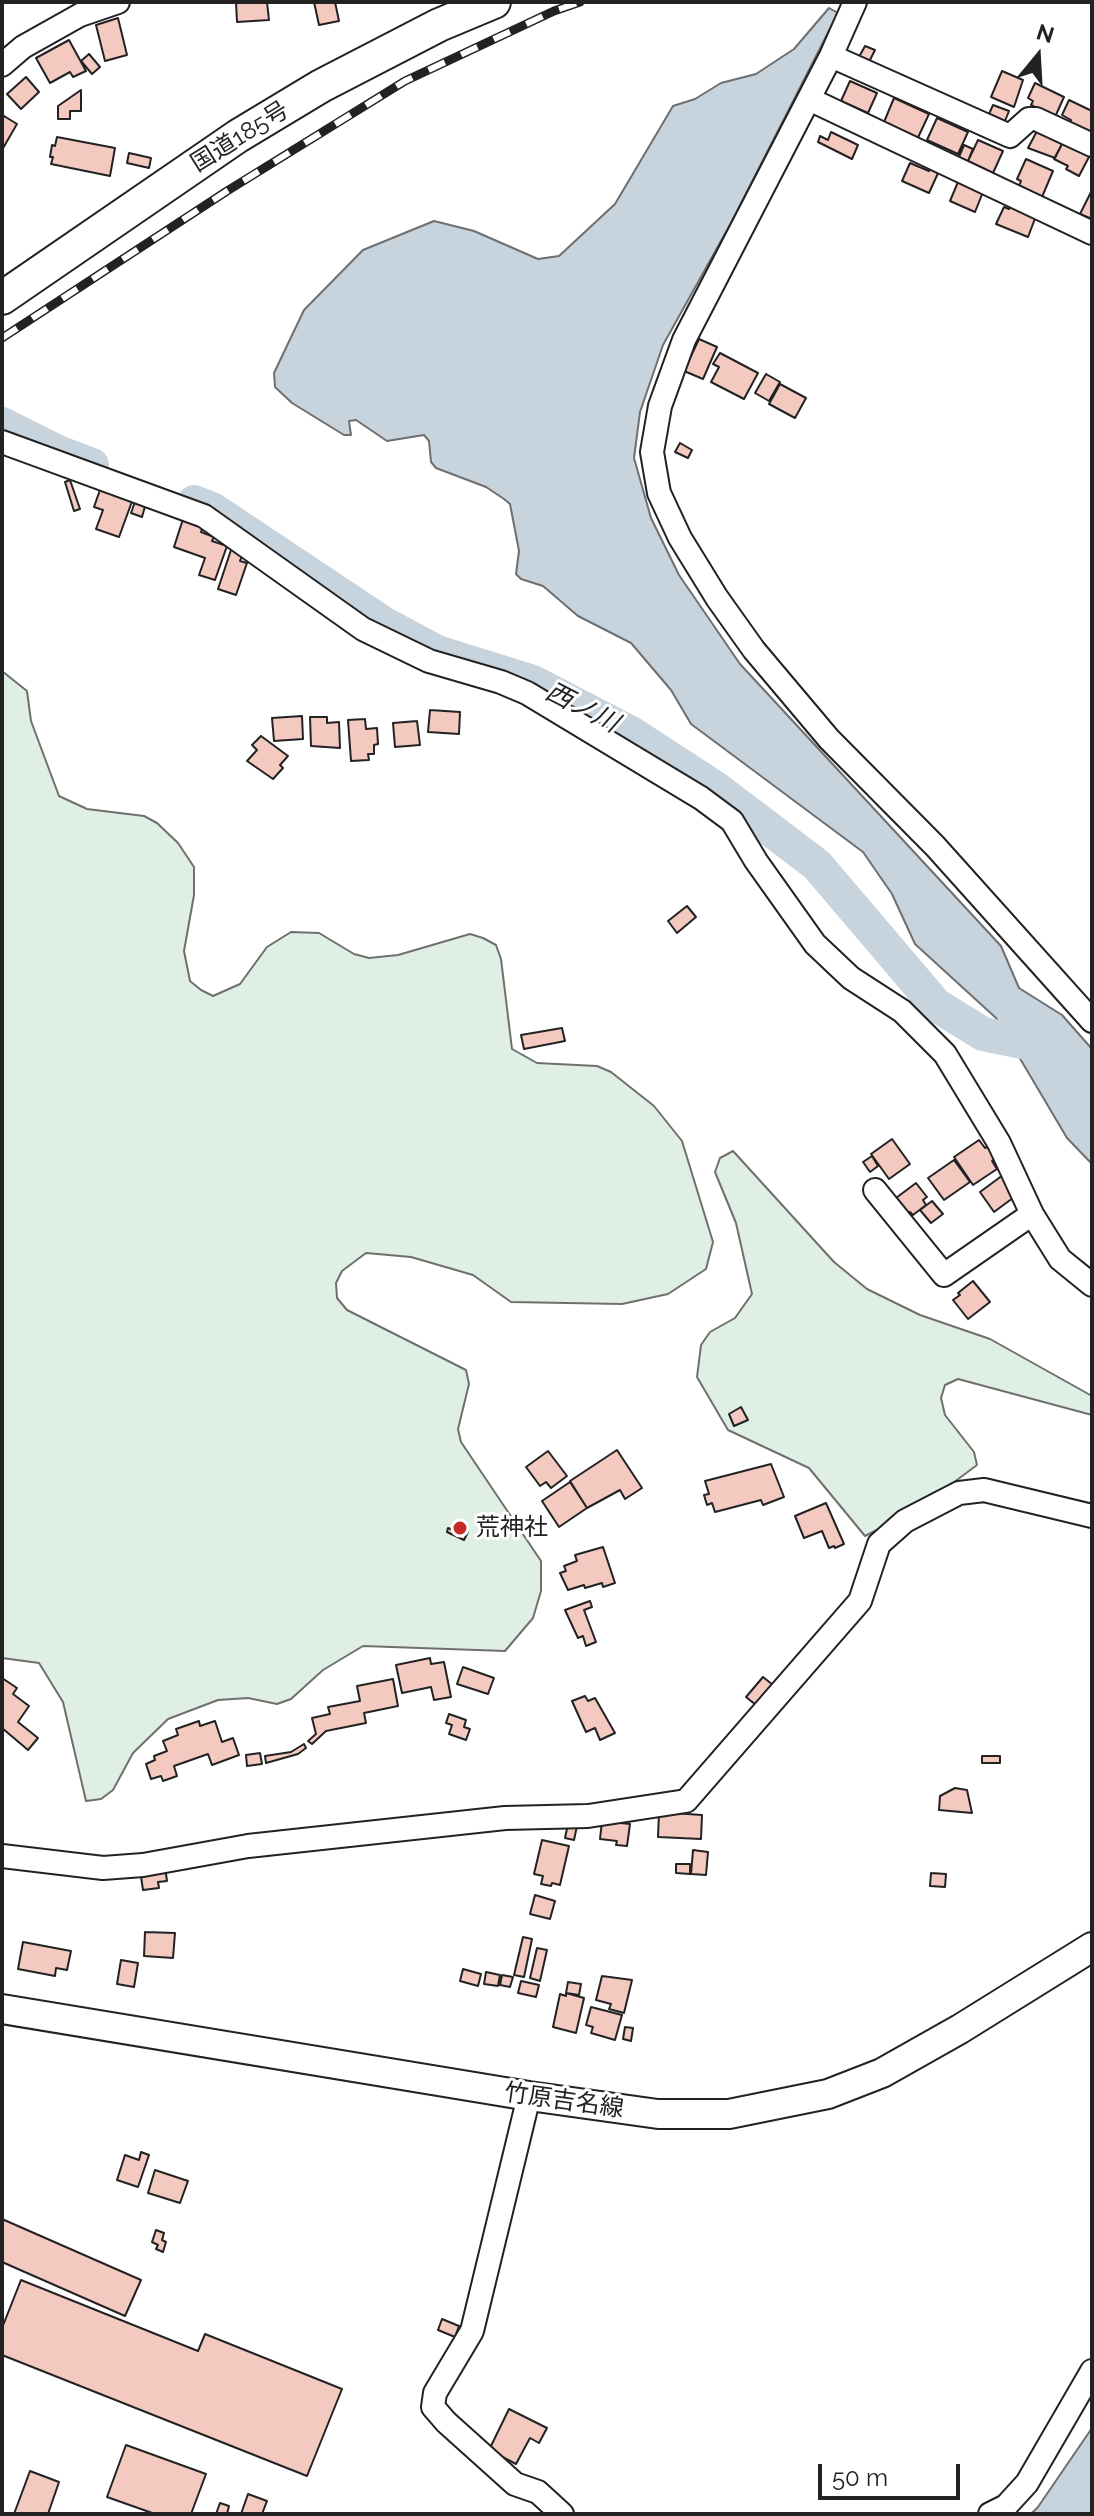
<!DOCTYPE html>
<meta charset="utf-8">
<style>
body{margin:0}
#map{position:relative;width:1094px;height:2516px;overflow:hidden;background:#fff;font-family:Raleway,sans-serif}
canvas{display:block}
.frame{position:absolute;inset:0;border:4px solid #222;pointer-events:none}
.north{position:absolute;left:998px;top:16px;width:80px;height:80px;-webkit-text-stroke:6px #fff;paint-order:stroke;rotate:18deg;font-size:22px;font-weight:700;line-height:32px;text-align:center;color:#222}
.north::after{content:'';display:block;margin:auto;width:28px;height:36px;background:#222;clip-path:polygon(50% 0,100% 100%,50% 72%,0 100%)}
.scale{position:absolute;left:818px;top:2464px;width:142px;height:36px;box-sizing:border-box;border:4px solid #222;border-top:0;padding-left:10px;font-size:24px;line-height:28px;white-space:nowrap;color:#222;-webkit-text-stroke:6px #fff;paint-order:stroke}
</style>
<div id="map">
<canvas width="1094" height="2516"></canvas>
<div class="frame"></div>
<div class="north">N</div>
<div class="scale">50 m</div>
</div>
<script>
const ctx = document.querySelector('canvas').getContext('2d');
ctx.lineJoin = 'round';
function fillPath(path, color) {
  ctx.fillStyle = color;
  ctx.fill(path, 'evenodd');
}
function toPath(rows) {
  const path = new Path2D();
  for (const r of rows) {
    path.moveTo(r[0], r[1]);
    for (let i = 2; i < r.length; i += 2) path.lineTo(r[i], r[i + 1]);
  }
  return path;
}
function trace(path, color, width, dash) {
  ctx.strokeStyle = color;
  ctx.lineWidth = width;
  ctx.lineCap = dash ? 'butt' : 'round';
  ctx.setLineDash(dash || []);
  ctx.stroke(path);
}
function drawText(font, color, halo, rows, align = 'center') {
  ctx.font = font + ' Raleway,"Noto Sans JP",sans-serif';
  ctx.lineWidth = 6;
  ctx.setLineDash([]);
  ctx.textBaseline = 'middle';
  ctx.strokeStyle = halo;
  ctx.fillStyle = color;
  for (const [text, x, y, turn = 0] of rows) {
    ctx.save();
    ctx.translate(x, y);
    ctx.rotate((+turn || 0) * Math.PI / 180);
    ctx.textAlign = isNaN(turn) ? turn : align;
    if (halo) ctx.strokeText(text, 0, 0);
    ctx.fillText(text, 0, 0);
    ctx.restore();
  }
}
const green = toPath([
 [2,671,27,691,31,721,59,796,87,809,144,816,157,823,178,843,194,867,194,895,184,951,190,981,201,990,213,996,240,984,267,947,291,932,319,933,354,954,369,958,398,955,470,934,483,938,496,945,501,959,512,1049,537,1063,597,1066,611,1072,654,1106,682,1141,713,1242,706,1269,668,1294,622,1304,511,1302,473,1275,411,1257,366,1253,342,1271,336,1283,337,1298,347,1310,466,1370,469,1384,458,1429,461,1442,541,1561,541,1591,533,1618,505,1651,363,1646,323,1670,291,1699,277,1704,248,1698,218,1700,168,1719,133,1753,113,1790,101,1799,86,1801,63,1702,39,1663,2,1658,2,671],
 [733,1151,834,1262,867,1289,920,1315,990,1339,1092,1396,1092,1415,958,1379,945,1385,941,1398,945,1415,974,1452,977,1465,918,1509,865,1536,809,1468,728,1430,697,1377,701,1345,710,1332,735,1318,752,1294,736,1223,715,1172,720,1158,733,1151]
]);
fillPath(green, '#e0efe3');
trace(green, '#6f6f6f', 2);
const water = toPath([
 [829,8,838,13,731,223,663,345,640,412,634,458,651,518,679,575,740,664,1001,946,1019,988,1062,1015,1092,1049,1092,1164,1067,1138,996,1018,915,944,892,894,863,852,691,724,671,690,631,643,578,616,543,586,521,579,516,574,519,551,510,504,504,499,486,487,436,468,431,462,429,441,424,435,387,441,356,420,349,421,351,435,344,435,292,403,275,387,274,373,304,310,363,250,434,221,474,231,538,259,559,256,615,204,673,106,695,99,721,83,756,74,794,49,829,8],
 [1092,2428,1092,2514,1031,2514,1038,2507,1092,2428]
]);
fillPath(water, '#c7d3dd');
trace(water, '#6f6f6f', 2);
trace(toPath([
 [2,424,60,453,92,465],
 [194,502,212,509,383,623,437,652,533,682,631,733,717,789,817,865,936,1005,983,1034,1052,1048]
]), '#c7d3dd', 34);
const building = toPath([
 [236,2,267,2,269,20,237,22,236,2],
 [314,2,335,2,339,21,319,25,314,2],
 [118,18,127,55,105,61,96,25,118,18],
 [69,40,86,71,73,77,70,72,50,83,36,58,69,40],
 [865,46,875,50,869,62,859,57,865,46],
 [89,54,100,67,92,74,81,61,89,54],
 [1002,71,1023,80,1014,107,991,97,1002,71],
 [26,77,39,92,21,109,7,94,26,77],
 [850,81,877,93,868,113,841,101,850,81],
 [1035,83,1064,97,1055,117,1031,105,1033,101,1028,98,1035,83],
 [81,90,81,111,70,111,70,119,58,119,58,106,81,90],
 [894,98,929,114,915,144,888,130,891,126,884,122,894,98],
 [1069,100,1092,111,1092,135,1068,126,1071,120,1062,115,1069,100],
 [993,105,1009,111,1005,121,989,114,993,105],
 [4,116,17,124,2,150,2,120,4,116],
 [937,118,968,132,958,154,927,140,937,118],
 [1037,131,1062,144,1055,158,1028,148,1037,131],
 [831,132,858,145,852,159,818,142,820,136,828,140,831,132],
 [57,137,115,148,110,176,51,164,53,157,50,157,52,145,55,146,57,137],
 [978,140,1003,151,993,173,968,161,978,140],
 [1063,142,1090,155,1079,176,1066,169,1068,166,1054,159,1063,142],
 [964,145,973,149,965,168,956,164,964,145],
 [129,153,151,158,149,168,127,163,129,153],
 [1026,159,1053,171,1042,197,1019,186,1021,181,1017,179,1026,159],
 [910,163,929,171,931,167,939,171,929,193,902,181,910,163],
 [958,182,983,192,975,212,950,201,958,182],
 [1092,190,1092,219,1080,214,1092,190],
 [1011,205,1036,216,1028,237,996,224,1004,207,1009,209,1011,205],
 [699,339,717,347,703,379,684,371,699,339],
 [720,353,758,373,744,399,711,382,719,367,713,364,720,353],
 [766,374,780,382,769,401,755,393,766,374],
 [780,384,806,398,795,418,769,404,780,384],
 [680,443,692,450,688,458,675,452,680,443],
 [70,480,80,509,74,511,65,482,70,480],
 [102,484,134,496,119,537,96,529,103,510,94,507,102,484],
 [136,499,146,503,142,517,131,513,136,499],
 [183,519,203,526,201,532,214,537,212,541,227,546,215,580,199,575,205,558,174,547,183,519],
 [231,550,243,553,240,561,247,563,236,595,218,589,231,550],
 [430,710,460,712,459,734,428,732,430,710],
 [302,716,303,739,274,741,272,718,302,716],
 [310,717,327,717,327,723,339,722,340,748,311,746,310,717],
 [365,719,366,729,377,728,378,744,374,745,374,754,368,754,369,760,351,761,348,720,365,719],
 [417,721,420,745,395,747,393,723,417,721],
 [261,736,288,756,280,765,283,768,273,779,247,761,257,750,252,745,261,736],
 [687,906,696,917,677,933,668,921,687,906],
 [562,1028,565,1041,524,1049,521,1035,562,1028],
 [892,1139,910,1164,889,1179,871,1154,892,1139],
 [979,1140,985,1148,990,1146,998,1157,992,1161,997,1169,973,1185,954,1157,979,1140],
 [872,1156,878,1166,870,1172,863,1162,872,1156],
 [954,1160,970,1182,944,1200,928,1178,954,1160],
 [1003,1175,1017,1195,994,1212,980,1192,1003,1175],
 [916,1183,927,1197,923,1200,926,1205,913,1215,910,1212,908,1214,896,1198,916,1183],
 [932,1201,943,1214,931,1223,920,1210,932,1201],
 [973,1281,990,1302,968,1319,953,1300,960,1295,958,1293,973,1281],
 [741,1407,748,1420,734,1426,729,1414,741,1407],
 [617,1450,642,1488,625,1499,620,1490,587,1508,570,1481,617,1450],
 [548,1451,567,1476,551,1488,546,1482,540,1486,526,1467,548,1451],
 [771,1464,784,1497,763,1505,761,1500,715,1512,712,1503,707,1505,704,1495,709,1494,705,1481,771,1464],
 [570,1482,587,1508,559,1527,542,1501,570,1482],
 [826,1503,844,1544,835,1548,834,1546,829,1548,822,1531,804,1538,795,1516,826,1503],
 [457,1527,468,1532,464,1540,447,1532,448,1528,455,1531,457,1527],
 [603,1547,615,1583,603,1587,602,1583,585,1588,584,1585,568,1590,560,1573,566,1571,564,1566,577,1561,575,1555,603,1547],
 [590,1601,592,1607,584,1610,596,1642,586,1646,583,1636,578,1638,565,1610,590,1601],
 [430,1658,431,1664,444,1662,451,1697,434,1700,431,1687,402,1693,396,1665,430,1658],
 [463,1667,494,1678,488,1694,457,1684,463,1667],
 [763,1677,778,1689,761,1709,746,1697,763,1677],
 [2,1678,17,1688,13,1694,29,1706,18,1722,38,1738,28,1750,2,1728,2,1678],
 [393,1679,398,1706,364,1713,366,1723,326,1731,312,1744,308,1741,316,1734,312,1718,330,1714,328,1707,360,1701,357,1686,393,1679],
 [585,1696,588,1701,595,1698,615,1733,600,1740,595,1728,586,1732,572,1701,585,1696],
 [449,1714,466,1720,464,1727,470,1729,466,1740,449,1734,452,1725,446,1723,449,1714],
 [199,1721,200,1726,215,1721,222,1742,233,1738,239,1755,212,1765,208,1754,174,1766,177,1776,163,1781,161,1776,151,1779,146,1764,155,1760,154,1756,167,1751,163,1741,178,1735,176,1729,199,1721],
 [304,1744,306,1748,298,1754,266,1763,265,1756,291,1752,304,1744],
 [260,1753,262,1764,247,1766,246,1755,260,1753],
 [982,1756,1000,1756,1000,1763,982,1763,982,1756],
 [955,1788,967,1790,972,1813,939,1810,940,1796,955,1788],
 [659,1812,702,1815,701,1839,658,1837,659,1812],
 [602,1821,630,1824,627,1846,616,1845,617,1841,600,1839,602,1821],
 [568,1824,577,1826,574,1840,565,1838,568,1824],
 [542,1840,569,1846,560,1885,552,1883,551,1886,541,1884,543,1876,534,1874,542,1840],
 [693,1850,708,1852,706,1875,691,1874,693,1850],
 [676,1864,690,1864,690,1874,676,1873,676,1864],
 [165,1867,167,1881,158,1882,159,1888,143,1890,140,1870,165,1867],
 [931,1873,946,1874,945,1887,930,1886,931,1873],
 [535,1895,555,1901,550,1919,530,1914,535,1895],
 [145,1932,175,1933,173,1958,144,1956,145,1932],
 [523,1937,532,1939,524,1977,514,1975,523,1937],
 [23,1942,71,1951,67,1970,56,1968,55,1976,18,1969,23,1942],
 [537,1948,547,1950,540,1981,530,1978,537,1948],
 [121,1960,138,1963,134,1987,117,1984,121,1960],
 [463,1969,481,1974,478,1986,460,1981,463,1969],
 [486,1972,500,1975,498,1986,484,1984,486,1972],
 [502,1975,513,1977,510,1987,500,1985,502,1975],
 [602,1976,632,1980,624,2013,609,2009,611,2004,596,2000,602,1976],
 [521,1981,539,1985,536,1997,518,1993,521,1981],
 [568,1982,581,1984,579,1995,566,1993,568,1982],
 [566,1993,584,1998,576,2033,553,2027,560,1994,566,1996,566,1993],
 [591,2007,622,2015,615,2040,591,2033,593,2027,586,2025,591,2007],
 [625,2027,633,2028,631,2041,623,2039,625,2027],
 [141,2152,149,2155,138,2187,117,2180,125,2155,139,2160,141,2152],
 [155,2170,188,2181,180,2203,148,2193,155,2170],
 [2,2219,141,2280,125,2316,2,2262,2,2219],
 [156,2230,164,2233,162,2240,166,2242,163,2252,156,2249,158,2245,152,2242,156,2230],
 [21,2280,198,2351,205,2334,342,2389,307,2476,2,2355,2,2328,21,2280],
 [442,2319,459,2326,455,2337,438,2330,442,2319],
 [509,2409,547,2428,539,2443,530,2438,516,2464,489,2450,509,2409],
 [126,2445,206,2474,191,2514,155,2514,107,2497,126,2445],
 [30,2471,59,2482,48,2514,14,2514,30,2471],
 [248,2494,267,2501,262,2514,241,2514,248,2494],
 [220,2503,229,2506,227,2514,216,2514,220,2503]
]);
fillPath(building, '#f3c9c0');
trace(building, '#222', 2);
const minor = toPath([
 [855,2,831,56,684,340,660,406,652,452,659,493,680,538,717,598,754,650,829,739,935,846,1092,1021],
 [831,56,1010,136,1029,119,1036,119,1092,145],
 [2,65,23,47,80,15,118,2],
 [809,99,1092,233],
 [2,442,204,516,363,629,429,661,501,682,527,693,701,798,732,821,756,861,815,944,851,978,902,1011,945,1054,999,1143,1032,1214,1060,1259,1092,1285],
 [875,1190,944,1275,1032,1214],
 [2,1856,103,1868,143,1865,248,1846,505,1818,588,1816,686,1801,860,1601,879,1544,905,1521,959,1493,984,1490,1092,1516],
 [529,2096,472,2331,435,2393,433,2407,446,2422,515,2484,538,2492,562,2514],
 [990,2514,1006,2506,1027,2483,1092,2371]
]);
const major = toPath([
 [2,2009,529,2096,658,2114,729,2114,828,2094,882,2073,960,2029,1092,1947]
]);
const highway = toPath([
 [2,298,238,136,321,86,439,25,494,2]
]);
trace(minor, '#222', 26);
trace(major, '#222', 32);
trace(highway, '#222', 36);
trace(minor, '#fff', 22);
trace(major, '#fff', 28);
trace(highway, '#fff', 32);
const rail = toPath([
 [2,338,227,191,405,81,554,11,580,2]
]);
trace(rail, '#222', 9);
trace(rail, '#fff', 6, [18]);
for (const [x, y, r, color] of [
 [460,1528,8,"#c62828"]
]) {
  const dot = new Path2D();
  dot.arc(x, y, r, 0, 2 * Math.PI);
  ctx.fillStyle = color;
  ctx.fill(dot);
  trace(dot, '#fff', 3);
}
drawText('24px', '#222', '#fff', [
 ["国道185号",240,137,-32],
 ["竹原吉名線",564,2101,8]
]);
drawText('24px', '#222', '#fff', [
 ["荒神社",476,1528]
], 'left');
drawText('italic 26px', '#222', '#fff', [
 ["西ノ川",582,708,27]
]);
</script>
